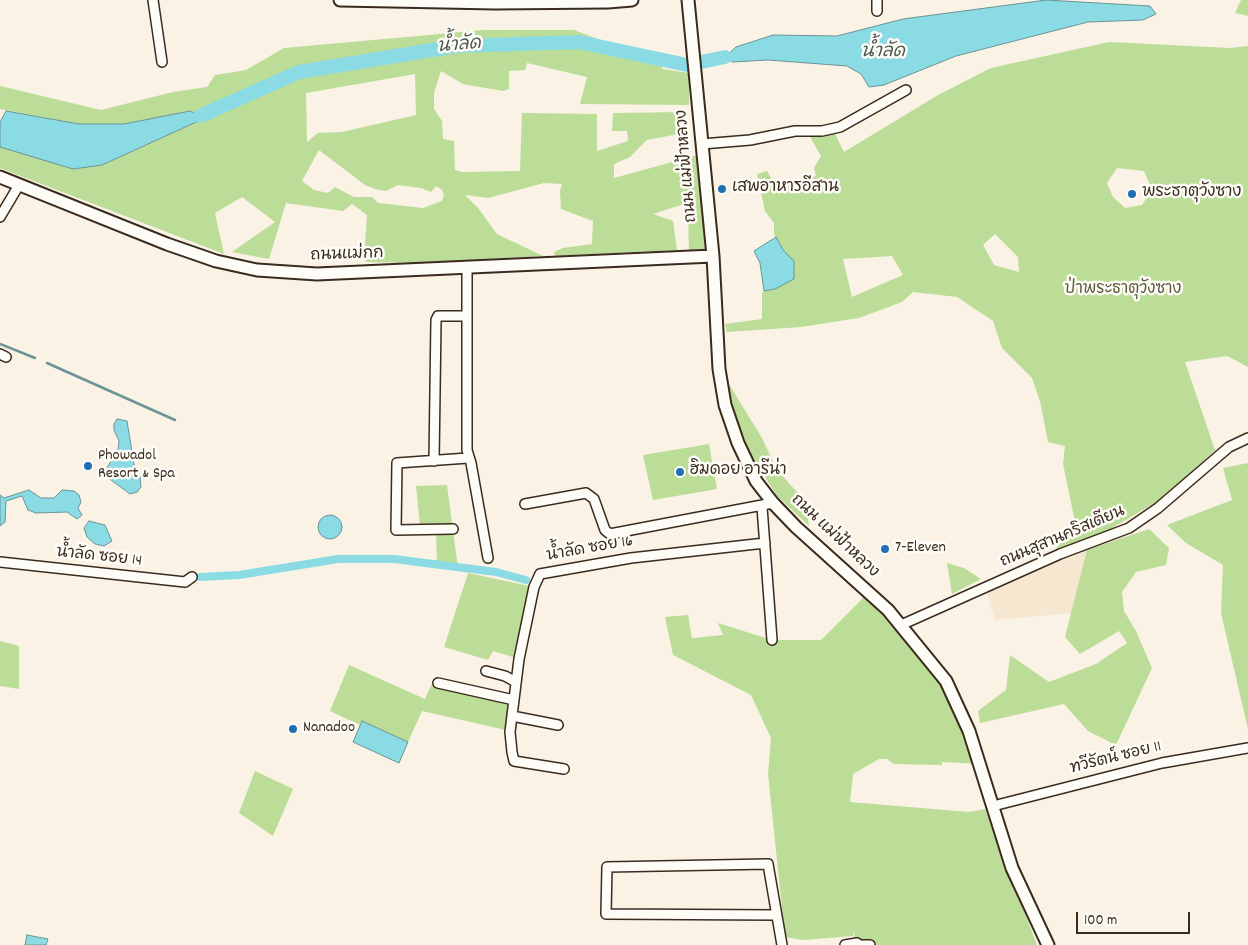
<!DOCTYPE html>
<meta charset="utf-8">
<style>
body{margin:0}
#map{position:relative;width:1248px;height:945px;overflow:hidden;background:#faf2e5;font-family:Dekko,sans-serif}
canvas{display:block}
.scale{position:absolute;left:1076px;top:912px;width:114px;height:22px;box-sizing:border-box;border:2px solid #3b2a1e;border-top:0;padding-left:6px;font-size:15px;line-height:18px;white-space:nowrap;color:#3b2a1e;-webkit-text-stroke:4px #fdfcf7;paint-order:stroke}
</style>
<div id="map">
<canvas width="1248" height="945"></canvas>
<div class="scale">100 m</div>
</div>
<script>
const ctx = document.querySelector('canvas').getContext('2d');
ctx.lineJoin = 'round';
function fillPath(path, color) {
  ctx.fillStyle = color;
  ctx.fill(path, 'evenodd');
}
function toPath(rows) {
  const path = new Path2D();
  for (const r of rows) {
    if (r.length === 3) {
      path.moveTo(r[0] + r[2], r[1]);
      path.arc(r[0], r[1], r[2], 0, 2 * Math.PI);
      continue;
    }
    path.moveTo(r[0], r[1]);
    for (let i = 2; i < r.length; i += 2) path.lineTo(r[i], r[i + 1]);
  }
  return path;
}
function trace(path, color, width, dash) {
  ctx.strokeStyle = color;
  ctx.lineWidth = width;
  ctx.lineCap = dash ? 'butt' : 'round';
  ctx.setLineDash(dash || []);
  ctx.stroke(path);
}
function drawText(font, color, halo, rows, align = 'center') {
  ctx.font = font + ' Dekko,"Playpen Sans Thai",sans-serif';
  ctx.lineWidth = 5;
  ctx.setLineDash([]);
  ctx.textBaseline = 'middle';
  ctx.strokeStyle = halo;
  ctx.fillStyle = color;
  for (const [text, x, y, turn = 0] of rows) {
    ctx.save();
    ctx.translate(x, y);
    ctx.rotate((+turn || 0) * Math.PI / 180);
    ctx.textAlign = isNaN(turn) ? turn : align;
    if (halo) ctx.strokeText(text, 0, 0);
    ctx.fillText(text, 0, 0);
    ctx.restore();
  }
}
fillPath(toPath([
 [1087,550,1072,613,995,620,986,590,1059,558]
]), '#f6e7d0');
fillPath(toPath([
 [1241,0,1248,0,1248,16,1235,13],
 [484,30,574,30,619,47,666,56,662,69,689,73,689,105,580,104,587,77,527,63,525,70,509,71,509,89,503,91,463,84,441,71,434,93,434,109,442,121,443,139,454,141,455,170,462,172,520,171,522,113,597,114,597,151,628,141,627,131,612,131,613,113,686,112,689,132,647,140,630,157,614,164,614,178,698,155,708,241,704,251,689,250,688,217,684,204,653,214,673,221,677,250,555,256,554,252,563,248,592,244,593,221,561,209,560,191,562,184,544,183,488,198,465,195,478,208,497,234,543,256,420,263,367,262,364,259,367,215,352,204,343,211,286,203,269,259,232,252,275,222,242,197,215,213,224,254,0,168,0,147,73,169,102,165,205,118,190,111,124,124,79,124,0,109,0,86,101,110,173,92,207,87,215,75,246,70,284,48],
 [415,74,416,115,342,132,318,133,307,142,306,93],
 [319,150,365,185,375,189,386,191,398,185,421,188,431,192,436,186,442,190,444,195,442,201,423,208,378,203,372,197,354,197,335,187,328,193,314,190,302,181],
 [1109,42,1230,48,1248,46,1248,367,1227,356,1185,362,1215,450,1163,498,1107,531,1055,551,1060,542,1077,531,1063,464,1065,446,1048,442,1040,401,1032,378,1002,348,993,321,957,297,913,292,902,302,859,318,801,327,727,332,725,324,762,319,762,292,775,289,794,261,783,250,774,234,774,223,765,211,757,174,767,171,776,187,816,176,814,168,821,156,809,135,834,132,844,152,938,95,991,68],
 [1117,168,1144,171,1152,190,1142,205,1125,208,1113,197,1107,183],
 [995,234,1018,257,1019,272,994,265,983,245],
 [892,256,903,275,852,297,843,259],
 [727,381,762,438,777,470,806,502,809,526,778,497,754,460,733,413],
 [709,444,717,489,653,500,643,455],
 [1248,463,1248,729,1221,613,1223,565,1186,543,1167,525,1232,500,1223,468],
 [447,485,458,568,437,565,436,527,420,526,416,486],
 [1149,529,1169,548,1166,565,1136,572,1122,592,1124,611,1136,631,1152,668,1116,745,1088,731,1064,704,980,723,978,711,1006,690,1010,655,1049,682,1096,664,1127,643,1119,631,1080,654,1065,637,1087,550],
 [947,563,964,568,981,579,952,594],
 [468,573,534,587,519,659,493,651,488,660,444,647],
 [866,595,918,651,951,697,980,764,942,762,942,765,894,764,887,759,879,759,853,774,850,802,969,812,985,809,1037,945,870,945,857,943,854,939,855,931,853,936,803,940,785,937,768,774,771,738,751,695,673,655,665,617,688,615,692,638,723,635,718,623,772,640,821,640],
 [0,641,19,646,19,689,0,686],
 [349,665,425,699,434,679,468,691,511,699,506,730,422,711,408,742,362,721,360,725,330,711],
 [255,771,293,789,273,836,239,813]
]), '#bbdd97');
const water = toPath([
 [1046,0,1150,6,1156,14,1143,20,1088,22,956,56,884,85,869,87,861,74,847,66,768,60,732,62,725,57,736,47,773,35,837,36,903,19,1046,0],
 [6,111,79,124,124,124,190,111,205,118,102,165,73,169,0,147,0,122,6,111],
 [776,237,783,250,794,261,794,279,775,289,764,291,760,263,754,251,776,237],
 [117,419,127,421,134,464,140,476,141,487,137,492,130,494,107,477,107,468,118,449,119,441,114,430,114,424,117,419],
 [29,490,41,498,54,498,62,490,74,491,79,495,81,502,78,508,82,515,77,519,67,512,36,513,28,510,22,496,6,501,5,522,0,526,0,495,4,498,29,490],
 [330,527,12],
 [89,521,105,525,112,541,104,546,95,544,87,537,84,528,89,521],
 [362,721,408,742,399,763,353,742,362,721],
 [27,935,48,939,46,945,25,945,27,935]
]);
fillPath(water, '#8adbe4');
trace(water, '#6a9495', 1);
trace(toPath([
 [0,344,35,358],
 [47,363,175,420]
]), '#6a9495', 2.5);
trace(toPath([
 [200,577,239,575,338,559,394,559,496,572,526,580]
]), '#8adbe4', 8);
trace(toPath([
 [200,116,299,72,456,46,579,42,687,65,725,57]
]), '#8adbe4', 14);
const street = toPath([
 [153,0,162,62],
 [877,0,877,11],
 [702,144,750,140,795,131,822,131,840,127,906,90],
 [0,217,19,185],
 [467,267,467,450,471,463,488,558],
 [0,354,6,357],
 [434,461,436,320,438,316,467,316],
 [525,504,586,493,594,499,605,530,610,534,773,503],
 [762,507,772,640],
 [453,529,396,530,397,463,468,458],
 [0,562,185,582,192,577],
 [901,625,1060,554,1129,528,1158,508,1229,447,1248,438],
 [486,671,505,676,516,682],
 [438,683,514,700],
 [512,716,558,725],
 [564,769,514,761,512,752,510,732,519,659,534,587,540,574,631,558,765,543],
 [993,806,1162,763,1248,748],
 [776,915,606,914,607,867,768,864,782,945],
 [845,945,857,943],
 [856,945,870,945]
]);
const secondary = toPath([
 [340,0,495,3,608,2,632,0],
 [688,0,713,256,719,369,725,405,738,443,756,481,773,503,796,527,888,610,946,681,969,731,1012,868,1048,945],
 [0,177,167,244,216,261,257,270,317,274,713,256]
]);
trace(street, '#3b2a1e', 12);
trace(secondary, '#3b2a1e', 15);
trace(street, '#fdfcf7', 9);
trace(secondary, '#fdfcf7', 11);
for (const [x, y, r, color] of [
 [722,189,5,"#1f6fb2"],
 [1132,194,5,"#1f6fb2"],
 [88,466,5,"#1f6fb2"],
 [680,472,5,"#1f6fb2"],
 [885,549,5,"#1f6fb2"],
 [293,729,5,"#1f6fb2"]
]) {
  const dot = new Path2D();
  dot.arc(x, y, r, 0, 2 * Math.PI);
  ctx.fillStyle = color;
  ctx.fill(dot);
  trace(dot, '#fdfcf7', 2);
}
drawText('16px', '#3b2a1e', '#fdfcf7', [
 ["ถนน แม่ฟ้าหลวง",688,166,-95],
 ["ถนนแม่กก",347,256,-2],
 ["ถนน แม่ฟ้าหลวง",834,537,43],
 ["ถนนสุสานคริสเตียน",1063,538,-23],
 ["น้ำลัด ซอย 16",590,550,-10],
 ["น้ำลัด ซอย 14",99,558,6],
 ["ทวีรัตน์ ซอย 11",1116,759,-14]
]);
drawText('16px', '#3b2a1e', '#fdfcf7', [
 ["เสพอาหารอีสาน",732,189],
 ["พระธาตุวังซาง",1142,194],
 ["Phowadol",98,457],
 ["Resort & Spa",98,475],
 ["ฮิมดอย อารีน่า",690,472],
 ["7-Eleven",895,549],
 ["Nanadoo",303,729]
], 'left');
drawText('16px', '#5b573c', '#fdfcf7', [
 ["ป่าพระธาตุวังซาง",1123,291]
]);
drawText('italic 18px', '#4f5650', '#fdfcf7', [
 ["น้ำลัด",459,47,-5],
 ["น้ำลัด",883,54]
]);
</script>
